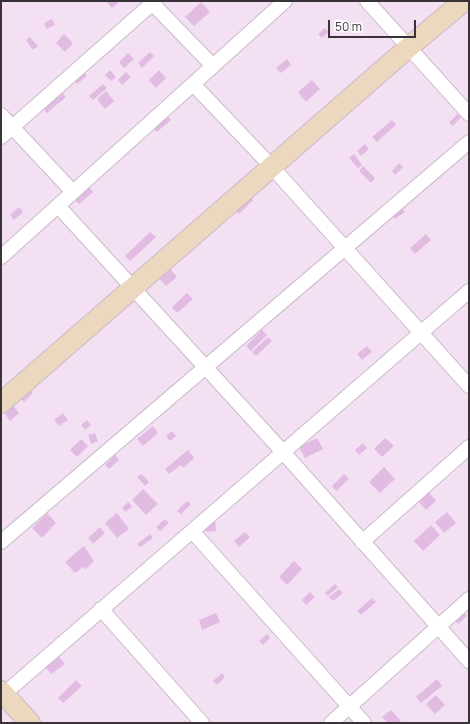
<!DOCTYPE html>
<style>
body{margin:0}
#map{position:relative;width:470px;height:724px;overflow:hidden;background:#f3e1f3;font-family:Manrope,sans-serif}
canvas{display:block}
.frame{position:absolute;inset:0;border:2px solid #393239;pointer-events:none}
.scale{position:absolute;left:328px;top:20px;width:88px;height:18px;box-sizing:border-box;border:2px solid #393239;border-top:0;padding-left:5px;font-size:12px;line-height:14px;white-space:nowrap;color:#393239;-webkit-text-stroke:3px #fff;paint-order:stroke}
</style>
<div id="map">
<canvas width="470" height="724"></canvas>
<div class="frame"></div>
<div class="scale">50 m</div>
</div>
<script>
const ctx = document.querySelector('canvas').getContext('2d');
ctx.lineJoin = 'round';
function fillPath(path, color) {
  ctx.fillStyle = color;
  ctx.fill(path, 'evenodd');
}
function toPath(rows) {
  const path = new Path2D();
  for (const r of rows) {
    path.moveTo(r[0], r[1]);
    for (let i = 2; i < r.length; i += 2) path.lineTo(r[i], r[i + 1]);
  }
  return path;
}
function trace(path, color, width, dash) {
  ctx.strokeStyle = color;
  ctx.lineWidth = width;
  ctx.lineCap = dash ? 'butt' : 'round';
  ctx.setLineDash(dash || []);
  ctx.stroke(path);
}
fillPath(toPath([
 [108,1,120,1,112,8,107,2],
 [201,2,210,12,194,26,185,17],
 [52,19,55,25,47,29,44,23],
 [325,28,329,32,322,38,318,34],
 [64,34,73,43,65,52,56,43],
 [30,37,38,46,33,50,26,40],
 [150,52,154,56,142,68,138,63],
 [128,53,134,59,124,68,119,62],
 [287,59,291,65,281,73,276,68],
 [81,68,87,76,77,84,70,76],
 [110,70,116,77,111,81,105,75],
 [159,70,166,78,156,88,149,80],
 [126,72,131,77,122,85,118,80],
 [312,80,320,89,306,102,298,92],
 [103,84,107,88,93,100,89,96],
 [59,89,66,97,47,113,40,105],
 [106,91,114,101,105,109,97,99],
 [164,112,171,120,157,132,150,124],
 [457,114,461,117,453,126,449,123],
 [392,120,396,125,377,142,372,137],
 [365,144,369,149,361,156,357,151],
 [354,154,362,165,358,168,349,158],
 [399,163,403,167,395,175,392,171],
 [363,166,375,178,371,183,359,171],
 [85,183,93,192,79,204,71,196],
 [245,192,253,200,239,214,231,205],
 [19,207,23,212,14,220,10,215],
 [401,207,405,212,395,219,391,214],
 [150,232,156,237,130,261,125,256],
 [426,234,431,240,415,254,410,248],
 [166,264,177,277,166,286,155,274],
 [187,293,193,299,177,313,172,307],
 [262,330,267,335,251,351,246,346],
 [268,337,272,341,256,356,252,352],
 [367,346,372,352,362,360,357,354],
 [28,388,33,393,24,402,19,396],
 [12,404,19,413,10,421,3,411],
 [63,413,68,420,59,426,54,420],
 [87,420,91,425,85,430,81,425],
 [153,426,158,433,143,446,137,439],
 [172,431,176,436,170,441,166,436],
 [95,433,98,441,91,444,88,435],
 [317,438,323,449,305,458,299,447],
 [385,438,394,446,382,457,374,449],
 [81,439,88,446,77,457,70,450],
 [363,443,367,448,359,455,355,450],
 [188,450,194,458,183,468,181,465,169,474,165,469],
 [115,455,119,460,109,469,105,465],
 [384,467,395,479,380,493,369,482],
 [142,474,149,482,145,486,137,477],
 [344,474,349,479,336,491,332,486],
 [143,489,158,504,146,515,132,500],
 [426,489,436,501,426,510,416,499],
 [187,501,191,504,181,514,177,511],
 [128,502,132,506,126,512,122,508],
 [447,512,456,523,444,533,435,522],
 [47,513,56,523,42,538,32,528],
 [117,513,129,529,117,538,105,523],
 [165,519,169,523,160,531,156,527],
 [215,520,216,531,206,532,205,521],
 [431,525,440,535,423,551,414,541],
 [100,527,105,533,93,544,88,538],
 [245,532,250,537,239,547,234,541],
 [150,534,153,538,140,547,137,544],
 [84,546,94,561,86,569,83,567,75,573,65,562],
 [294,561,302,569,287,585,279,577],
 [335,584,338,587,328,596,325,593],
 [339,589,343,593,333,601,329,597],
 [310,592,315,597,306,605,302,600],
 [372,598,376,602,361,615,357,611],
 [463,611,467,616,458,624,454,619],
 [216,613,220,622,202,630,199,620],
 [267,634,270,638,263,645,259,641],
 [57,654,65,664,51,674,43,664],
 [222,673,225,677,217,685,213,681],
 [437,679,442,686,421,703,416,697],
 [76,680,82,686,63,703,58,698],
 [436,695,445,705,435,714,426,704],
 [391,710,401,721,398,723,388,723,382,717]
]), '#e2bbe3');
const street = toPath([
 [150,1,213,66],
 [367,1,469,114],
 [193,84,272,167,469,386],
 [1,115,73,192],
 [1,137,155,1],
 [58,206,283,452,469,661],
 [1,257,285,1],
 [192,531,364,723],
 [1,542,469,142],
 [362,542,469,447],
 [101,609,202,723],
 [4,694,469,291],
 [331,723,469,599]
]);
const secondary = toPath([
 [1,403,409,47,464,1],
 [1,691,30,723]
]);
trace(street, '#cab9ca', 16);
trace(secondary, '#cab9ca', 22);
trace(street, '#fff', 14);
trace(secondary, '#ebd8be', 20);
</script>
